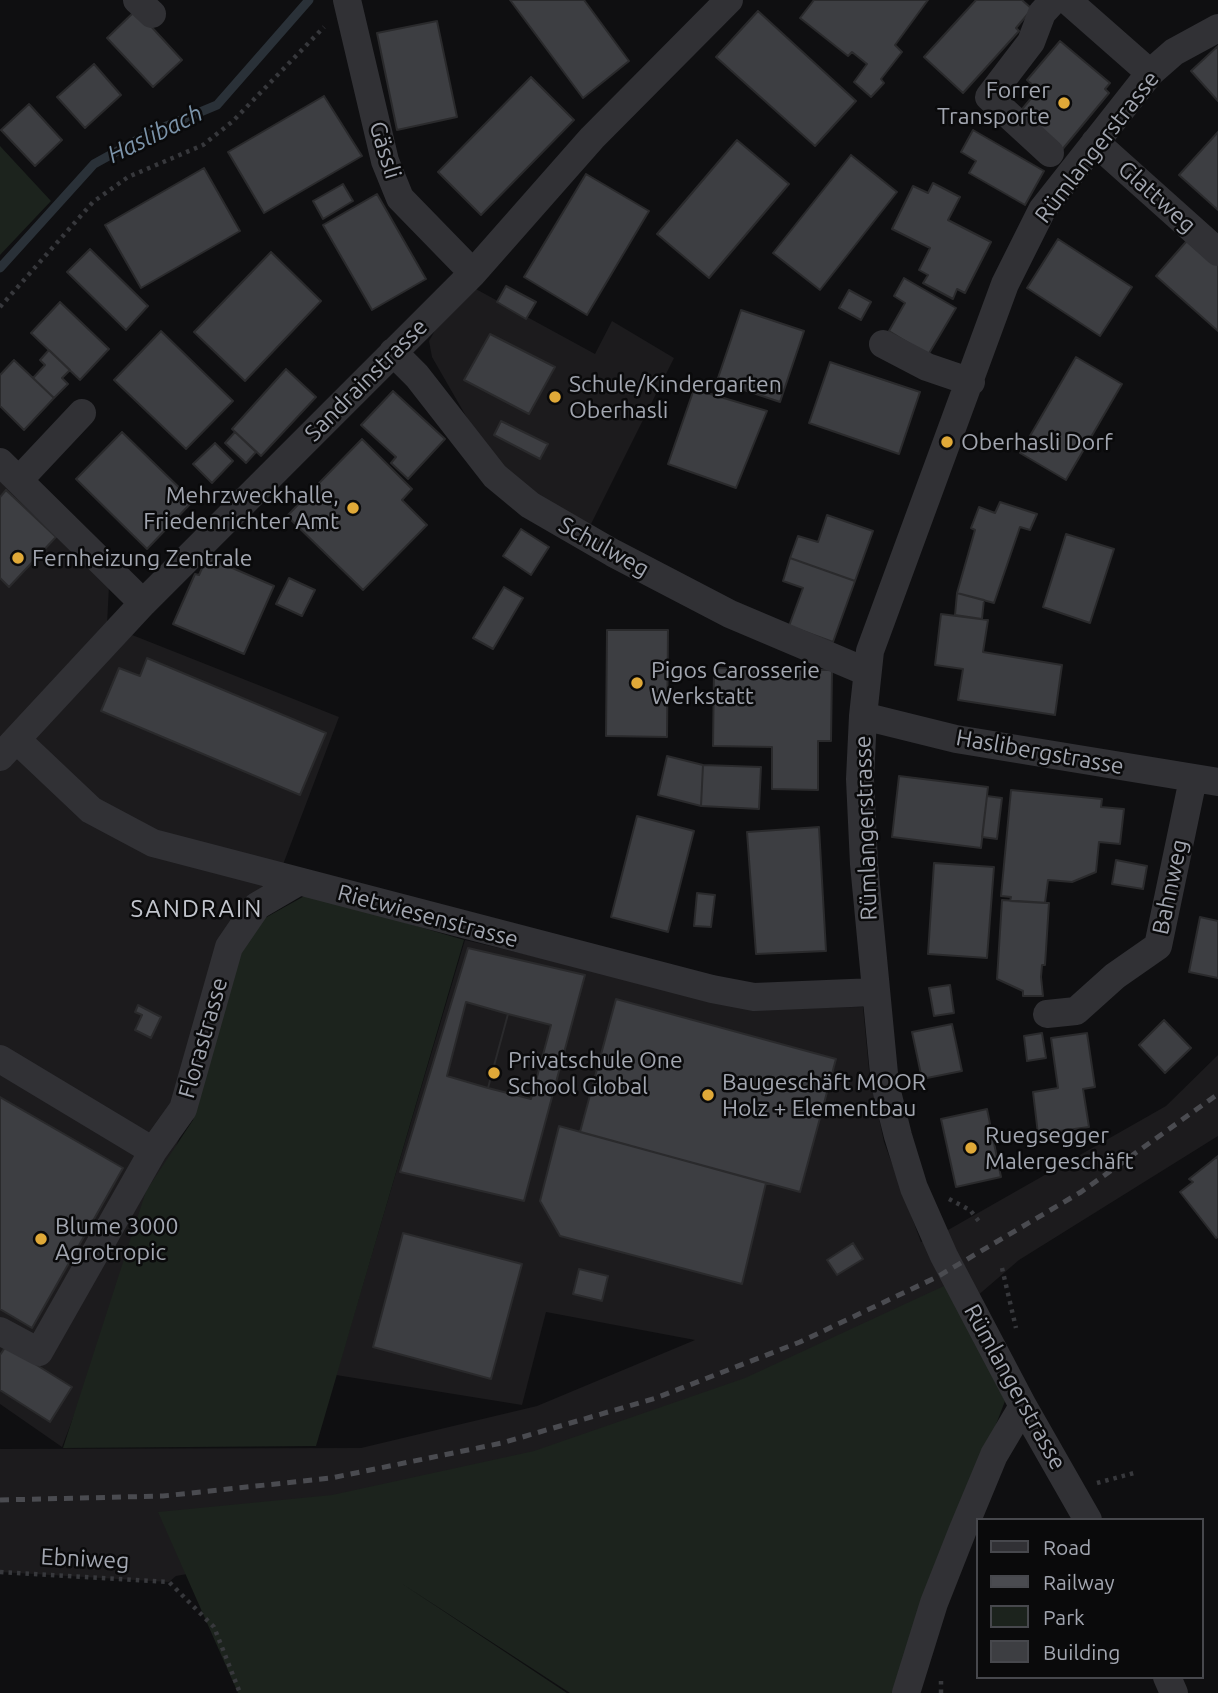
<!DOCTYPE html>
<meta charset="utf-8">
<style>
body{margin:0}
#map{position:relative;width:1218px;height:1693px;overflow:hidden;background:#0f0f11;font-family:Ubuntu,sans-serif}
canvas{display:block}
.legend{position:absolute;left:976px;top:1518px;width:228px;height:161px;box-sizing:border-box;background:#0a0a0b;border:2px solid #47484d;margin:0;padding:9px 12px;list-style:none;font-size:21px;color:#a2a6b0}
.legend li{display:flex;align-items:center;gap:14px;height:35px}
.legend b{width:35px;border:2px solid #47484d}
</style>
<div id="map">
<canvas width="1218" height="1693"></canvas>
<ul class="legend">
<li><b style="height:9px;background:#313135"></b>Road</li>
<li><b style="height:9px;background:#4a4b50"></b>Railway</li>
<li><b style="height:19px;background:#1c231d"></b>Park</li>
<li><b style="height:19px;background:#3d3e42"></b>Building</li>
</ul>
</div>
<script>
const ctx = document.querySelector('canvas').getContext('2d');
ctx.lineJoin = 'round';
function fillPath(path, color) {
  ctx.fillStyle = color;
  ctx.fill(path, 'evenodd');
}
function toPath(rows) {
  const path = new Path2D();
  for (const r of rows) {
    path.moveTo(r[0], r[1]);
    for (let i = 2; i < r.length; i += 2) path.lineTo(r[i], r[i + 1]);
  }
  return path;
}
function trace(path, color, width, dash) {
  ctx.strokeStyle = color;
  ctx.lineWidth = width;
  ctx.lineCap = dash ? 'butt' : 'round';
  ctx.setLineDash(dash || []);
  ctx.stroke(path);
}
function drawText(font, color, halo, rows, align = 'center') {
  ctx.font = font + ' Ubuntu,sans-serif';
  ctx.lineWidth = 5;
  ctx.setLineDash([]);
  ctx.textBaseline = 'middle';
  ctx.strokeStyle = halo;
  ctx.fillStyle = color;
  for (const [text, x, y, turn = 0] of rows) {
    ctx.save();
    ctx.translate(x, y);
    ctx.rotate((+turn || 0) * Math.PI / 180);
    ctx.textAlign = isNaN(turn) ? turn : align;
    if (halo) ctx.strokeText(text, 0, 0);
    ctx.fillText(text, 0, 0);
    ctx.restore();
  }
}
fillPath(toPath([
 [474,288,595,354,612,321,674,358,589,528,533,492,506,469,478,437,432,357,429,341,438,325],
 [0,480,109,586,107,625,339,717,62,1447,0,1404],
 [465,940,753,1008,863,1007,869,1070,884,1142,921,1242,948,1230,1166,1106,1218,1055,1218,1136,1019,1260,976,1297,379,1539,176,1576,169,1582,0,1572,0,1449,361,1448,537,1406,695,1340,546,1312,522,1405,336,1375]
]), '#1c1b1d');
fillPath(toPath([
 [0,146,51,201,0,255],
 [308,894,464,940,316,1446,63,1448,146,1191,193,1120,241,943,265,918],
 [946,1285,1005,1401,898,1681,902,1693,570,1693,401,1583,567,1693,238,1693,158,1512,332,1495,534,1451,745,1378]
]), '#1c231d');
trace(toPath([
 [0,268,94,164,150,133,217,105,309,0]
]), '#2a3138', 9);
const building = toPath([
 [510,0,584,0,629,61,583,98,510,0],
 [814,0,928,0,895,45,902,52,881,79,884,83,871,97,854,82,867,64,852,52,848,56,800,18,814,0],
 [976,0,1022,0,1032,9,1016,28,1019,31,963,93,924,57,976,0],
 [136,10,182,60,153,87,107,38,136,10],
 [758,11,856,101,815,146,716,57,758,11],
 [437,21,457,117,397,130,377,33,437,21],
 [1060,41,1110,83,1105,89,1109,93,1061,151,1018,114,1038,90,1027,80,1060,41],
 [1218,46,1218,101,1191,71,1218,46],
 [94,64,121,95,85,128,57,97,94,64],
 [531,77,574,120,481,215,438,172,531,77],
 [324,96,362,156,264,213,228,152,324,96],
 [29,104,62,140,35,166,1,130,29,104],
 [973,130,1044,171,1025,205,969,173,976,161,961,152,973,130],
 [1218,132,1218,210,1179,175,1218,132],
 [737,140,789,184,709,278,657,234,737,140],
 [851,155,897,192,820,290,773,253,851,155],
 [204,168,240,231,141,288,105,225,204,168],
 [586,174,649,211,587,315,524,277,586,174],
 [933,183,960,197,948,220,991,242,965,293,957,289,953,299,923,283,928,275,919,270,930,248,892,229,913,186,928,193,933,183],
 [343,184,353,201,323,219,313,201,343,184],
 [377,194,426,279,372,310,323,225,377,194],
 [1192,235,1218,258,1218,331,1156,276,1192,235],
 [1058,239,1132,287,1100,336,1027,288,1058,239],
 [90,249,148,306,126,330,67,272,90,249],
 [271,252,321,301,245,381,194,332,271,252],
 [904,278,956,308,928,355,889,331,905,303,894,296,904,278],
 [506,286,536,302,526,319,497,302,506,286],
 [849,290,871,302,861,320,839,308,849,290],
 [60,302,109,349,80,380,31,333,60,302],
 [741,310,804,331,780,402,717,381,741,310],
 [161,331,233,401,186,449,114,380,161,331],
 [490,334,555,367,529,414,464,380,490,334],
 [49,350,70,370,62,378,68,384,54,398,33,378,45,365,40,360,49,350],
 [1076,357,1122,384,1066,480,1020,453,1076,357],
 [14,360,54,398,24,430,0,406,0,375,14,360],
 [830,362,920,392,899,454,809,423,830,362],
 [286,369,316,397,261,456,232,429,286,369],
 [694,389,767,411,736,488,668,464,694,389],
 [393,391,445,439,408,479,391,463,396,457,361,425,393,391],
 [501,421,548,444,540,459,494,435,501,421],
 [122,432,193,501,147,549,76,479,122,432],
 [235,432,256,452,246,463,225,443,235,432],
 [362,439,412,489,402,500,427,525,363,590,287,516,362,439],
 [215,443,233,461,212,483,193,464,215,443],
 [6,490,56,537,9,587,0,578,0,497,6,490],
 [1000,502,1037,514,1030,530,1020,527,994,603,957,593,975,530,971,528,979,507,995,513,1000,502],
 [827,515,873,531,855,581,790,558,798,536,818,542,827,515],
 [521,529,549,547,531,575,503,556,521,529],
 [1066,534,1114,549,1090,623,1043,607,1066,534],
 [207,557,274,586,244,654,173,624,195,574,199,575,207,557],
 [790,558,855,581,833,642,789,626,803,588,783,581,790,558],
 [289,578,315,590,302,616,276,604,289,578],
 [504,587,523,598,493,649,473,638,504,587],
 [957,593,984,600,982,619,955,615,957,593],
 [941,614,988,620,983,652,1062,665,1055,715,958,700,963,669,935,665,941,614],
 [607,630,668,630,667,737,606,736,607,630],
 [147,658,326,733,300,795,101,711,119,668,140,676,147,658],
 [714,668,832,670,831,741,818,741,818,790,772,789,772,747,713,746,714,668],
 [667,756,703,765,701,806,658,795,667,756],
 [703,765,761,767,759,809,701,806,703,765],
 [899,776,988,787,981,848,892,837,899,776],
 [1011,790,1102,799,1101,807,1124,809,1120,844,1099,842,1096,872,1072,882,1048,880,1045,903,1010,901,1011,897,1001,896,1011,790],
 [987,796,1002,798,997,839,982,837,987,796],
 [637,816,694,831,668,932,611,917,637,816],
 [819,827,826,951,756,954,747,832,819,827],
 [1116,860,1147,866,1143,889,1112,884,1116,860],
 [934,863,994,867,987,958,928,954,934,863],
 [697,893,715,895,711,927,694,926,697,893],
 [1002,900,1049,903,1045,965,1042,965,1041,977,1043,996,1023,996,1023,991,997,979,1002,900],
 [1200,917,1218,921,1218,978,1189,972,1200,917],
 [468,948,585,975,524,1201,400,1172,468,948],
 [950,985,954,1013,934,1016,929,988,950,985],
 [616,999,836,1059,800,1192,580,1132,616,999],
 [466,1002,508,1014,488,1088,447,1076,466,1002],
 [138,1005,161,1017,151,1038,135,1030,142,1015,135,1012,138,1005],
 [508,1014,551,1025,531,1099,488,1088,508,1014],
 [1164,1020,1191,1048,1165,1073,1139,1045,1164,1020],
 [952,1024,962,1071,922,1079,912,1032,952,1024],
 [1042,1033,1046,1058,1027,1061,1024,1036,1042,1033],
 [1087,1033,1095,1087,1083,1089,1089,1127,1038,1134,1033,1092,1058,1088,1051,1038,1087,1033],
 [0,1097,123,1168,32,1328,0,1309,0,1097],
 [987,1109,1001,1177,956,1187,941,1119,987,1109],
 [559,1126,766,1183,742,1284,560,1236,540,1201,559,1126],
 [1218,1156,1218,1237,1216,1238,1180,1192,1193,1182,1189,1179,1218,1156],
 [403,1233,522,1264,491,1379,373,1347,403,1233],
 [853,1243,863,1259,837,1275,827,1260,853,1243],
 [579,1269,608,1276,602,1301,573,1294,579,1269],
 [6,1346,72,1387,50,1422,0,1390,0,1355,6,1346]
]);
fillPath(building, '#3d3e42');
trace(building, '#2a2a2c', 2);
trace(toPath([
 [0,307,93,202,128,177,203,145,233,121,324,27],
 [949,1199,970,1210,981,1224],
 [1002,1268,1016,1328],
 [1097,1483,1134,1473],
 [0,1572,169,1582,214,1627,240,1693],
 [941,1693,941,1680]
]), '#37383c', 4.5, [3.5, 5]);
trace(toPath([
 [137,0,152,14],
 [347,0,385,161,400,198,473,273],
 [1067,0,1150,73],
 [1095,142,1218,252],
 [1050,153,989,97,1031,42,1042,13,1054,0],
 [883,344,927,367,971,382],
 [393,352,417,376,495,476,530,505,613,553,730,614,867,672],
 [0,462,143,603],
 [19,480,82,413],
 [863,716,956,739,1218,782],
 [17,740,91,810,153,843,712,989,754,997,875,992],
 [0,757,143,603,473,273,592,138,729,0],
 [1047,1014,1076,1011,1115,976,1158,946,1193,779],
 [0,1059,153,1151],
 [0,1331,39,1352,153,1151,183,1109,229,947,257,906,298,882],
 [1088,1520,1023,1406,944,1256,914,1188,898,1136,885,1084,864,864,860,779,863,716,870,651,1005,284,1042,210,1150,73,1174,52,1218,28],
 [1167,1677,1174,1693],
 [906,1693,934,1603,962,1532,994,1455,1023,1406]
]), '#313135', 28);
trace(toPath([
 [0,1500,163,1496,331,1478,502,1443,656,1398,800,1342,937,1277,1081,1192,1218,1094]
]), '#4a4b50', 5, [9, 7]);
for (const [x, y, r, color] of [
 [1064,103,7,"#e0a938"],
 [555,397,7,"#e0a938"],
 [947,442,7,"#e0a938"],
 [353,508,7,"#e0a938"],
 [18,558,7,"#e0a938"],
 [637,683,7,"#e0a938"],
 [494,1073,7,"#e0a938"],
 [708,1095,7,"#e0a938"],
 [971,1148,7,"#e0a938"],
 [41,1239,7,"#e0a938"]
]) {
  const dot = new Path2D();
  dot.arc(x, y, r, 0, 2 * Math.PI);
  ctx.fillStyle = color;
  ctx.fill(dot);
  trace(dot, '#0a0a0b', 2.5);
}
drawText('23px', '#a2a6b0', '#0a0a0b', [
 ["Forrer",1050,90,"right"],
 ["Transporte",1050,116,"right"],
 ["Schule/Kindergarten",569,384],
 ["Oberhasli",569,410],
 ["Oberhasli Dorf",961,442],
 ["Mehrzweckhalle,",339,495,"right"],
 ["Friedenrichter Amt",339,521,"right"],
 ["Fernheizung Zentrale",32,558],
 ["Pigos Carosserie",651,670],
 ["Werkstatt",651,696],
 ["Privatschule One",508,1060],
 ["School Global",508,1086],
 ["Baugeschäft MOOR",722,1082],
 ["Holz + Elementbau",722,1108],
 ["Ruegsegger",985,1135],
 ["Malergeschäft",985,1161],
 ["Blume 3000",55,1226],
 ["Agrotropic",55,1252]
], 'left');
drawText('23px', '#a2a6b0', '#0a0a0b', [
 ["Rümlangerstrasse",1097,147,-52],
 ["Gässli",385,150,73],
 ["Glattweg",1157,197,42],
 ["Sandrainstrasse",366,380,-45],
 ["Schulweg",604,547,29],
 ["Haslibergstrasse",1040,752,10],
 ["Rümlangerstrasse",866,828,-92],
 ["Bahnweg",1170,887,-78],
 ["Rietwiesenstrasse",428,916,15],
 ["Florastrasse",203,1038,-74],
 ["Rümlangerstrasse",1015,1387,61],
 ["Ebniweg",85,1559,3]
]);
drawText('italic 24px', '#7b93a9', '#0a0a0b', [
 ["Haslibach",155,134,-26]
]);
ctx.letterSpacing = '2px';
drawText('24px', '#c2c5cd', '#0a0a0b', [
 ["SANDRAIN",197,909]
]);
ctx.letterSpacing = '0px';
</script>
